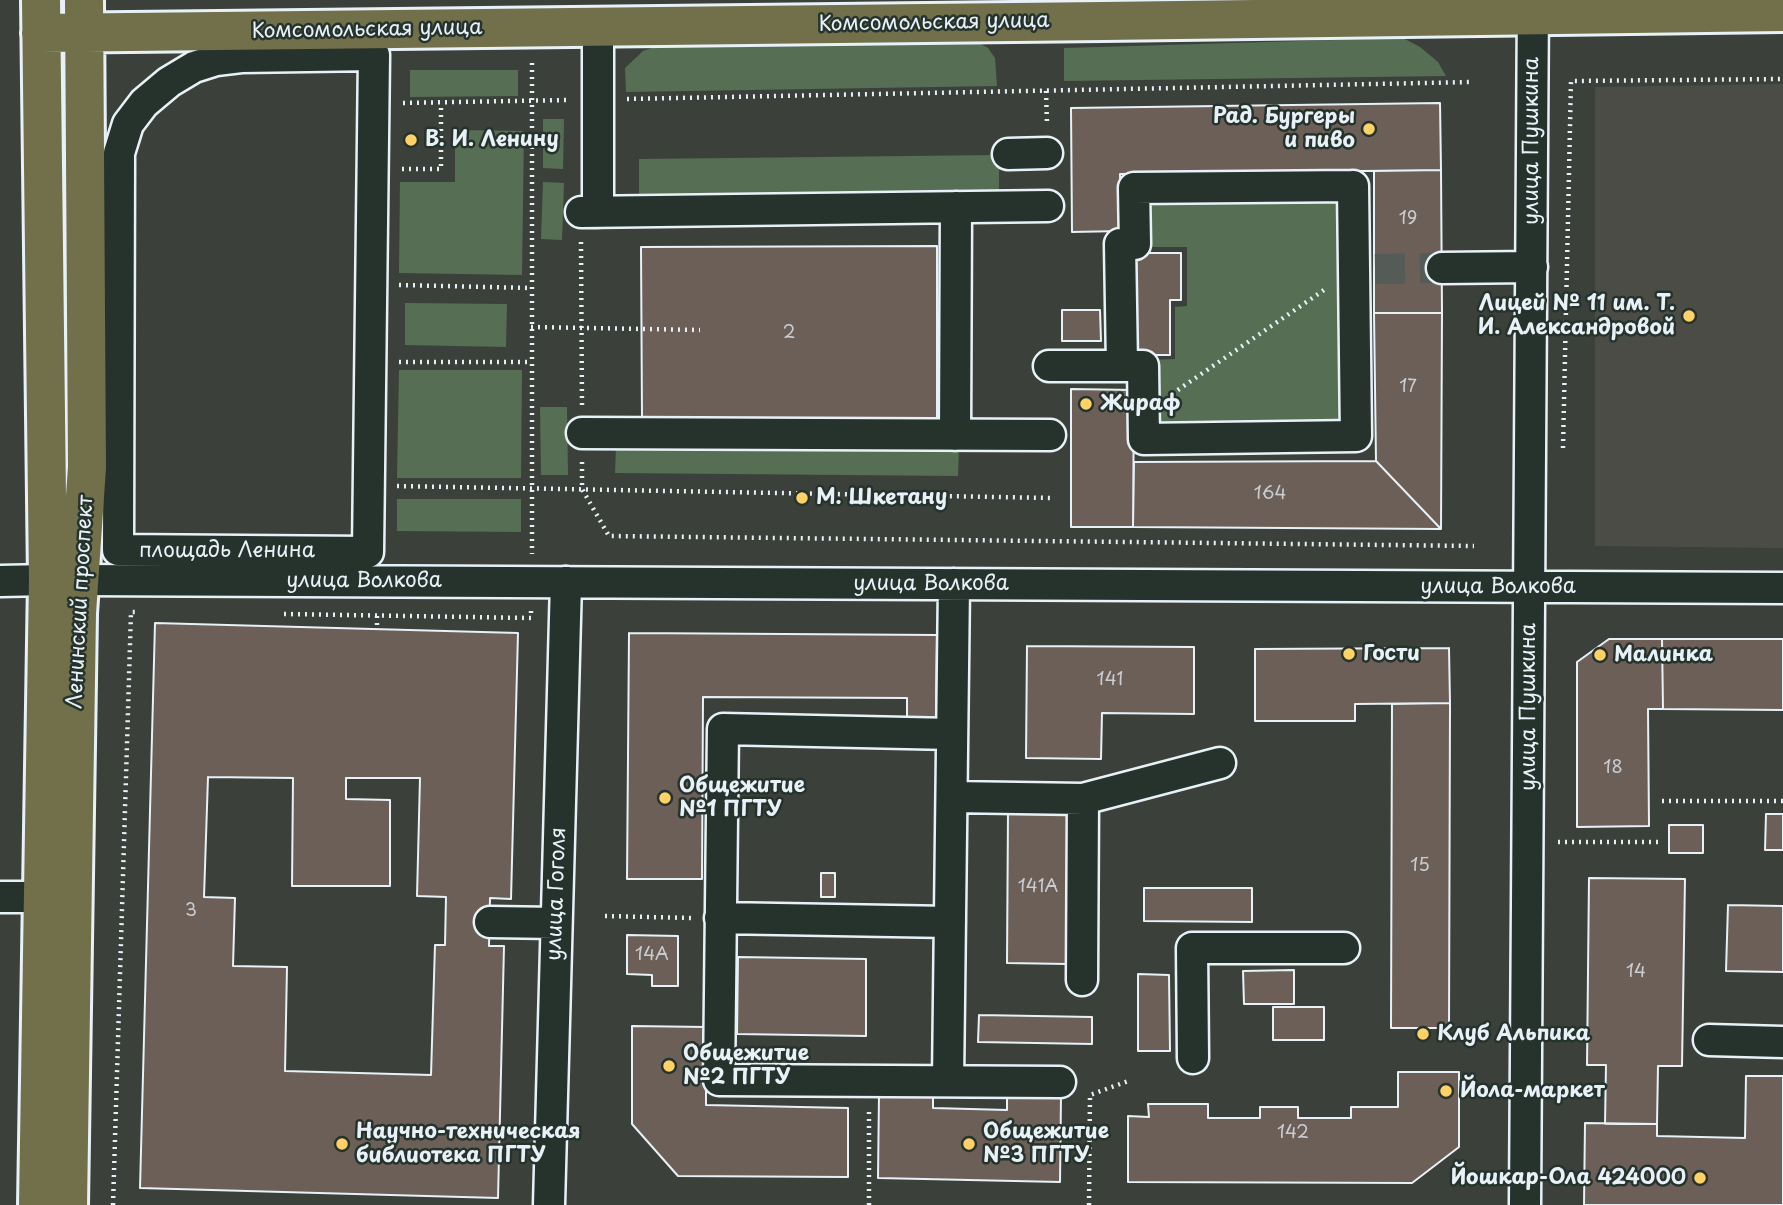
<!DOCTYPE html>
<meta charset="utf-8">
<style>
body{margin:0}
canvas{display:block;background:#3b403a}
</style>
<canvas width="1783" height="1205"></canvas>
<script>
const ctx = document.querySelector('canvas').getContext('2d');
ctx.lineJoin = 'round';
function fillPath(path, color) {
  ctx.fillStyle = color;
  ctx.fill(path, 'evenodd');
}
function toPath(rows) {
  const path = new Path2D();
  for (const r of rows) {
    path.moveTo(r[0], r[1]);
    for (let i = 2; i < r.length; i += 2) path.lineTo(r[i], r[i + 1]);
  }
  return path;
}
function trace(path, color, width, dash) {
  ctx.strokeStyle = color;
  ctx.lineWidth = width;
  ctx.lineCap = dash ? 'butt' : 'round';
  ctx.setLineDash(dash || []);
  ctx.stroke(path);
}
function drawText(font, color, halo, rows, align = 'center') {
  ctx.font = font + ' "Playpen Sans",sans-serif';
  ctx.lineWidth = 5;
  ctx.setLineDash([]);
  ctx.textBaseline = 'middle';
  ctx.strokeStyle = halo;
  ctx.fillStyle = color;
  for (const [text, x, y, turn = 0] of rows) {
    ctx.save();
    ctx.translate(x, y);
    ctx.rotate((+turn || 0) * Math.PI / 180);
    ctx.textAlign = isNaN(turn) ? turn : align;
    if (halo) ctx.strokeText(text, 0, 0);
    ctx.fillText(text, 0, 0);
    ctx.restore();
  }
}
fillPath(toPath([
 [1783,84,1783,548,1595,546,1595,87]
]), '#4c4c47');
fillPath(toPath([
 [1403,38,1420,47,1438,62,1446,76,1064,81,1064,48],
 [976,41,988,48,995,58,997,86,626,92,625,68,643,51,663,44],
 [410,70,518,70,518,96,410,97],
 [543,119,564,119,563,169,543,168],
 [455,130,524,131,522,275,399,273,400,182,455,182],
 [999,155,999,191,639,195,639,159],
 [543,182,564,183,562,240,541,239],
 [1347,193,1349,429,1151,430,1151,360,1175,359,1175,307,1187,306,1187,247,1140,247,1139,194],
 [405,303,507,304,506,347,405,345],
 [399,370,522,370,521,478,397,478],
 [540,407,567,407,568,475,541,475],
 [616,446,959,448,958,476,615,473],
 [397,499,521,499,521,532,397,531]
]), '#566e53');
const building = toPath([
 [1440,103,1441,170,1120,174,1121,231,1072,232,1071,108,1440,103],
 [1441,170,1442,313,1374,313,1374,171,1441,170],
 [937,246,937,419,642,419,641,247,937,246],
 [1132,253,1181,253,1181,300,1170,300,1170,355,1132,355,1132,253],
 [1062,310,1100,310,1101,341,1062,341,1062,310],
 [1374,313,1442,313,1441,529,1376,461,1374,313],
 [1071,389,1134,390,1133,527,1071,527,1071,389],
 [1376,461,1441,529,1133,527,1134,462,1376,461],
 [155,623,518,633,511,899,490,898,489,946,504,946,498,1198,140,1188,155,623],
 [208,777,293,778,292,886,390,886,390,800,346,799,346,778,420,778,417,896,446,897,445,945,435,945,431,1075,285,1071,287,967,233,966,235,898,204,897,208,777],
 [629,633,937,635,936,718,907,718,907,698,703,697,702,879,627,879,629,633],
 [1609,639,1662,639,1663,709,1648,709,1649,826,1577,827,1577,662,1609,639],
 [1662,639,1783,639,1783,710,1663,709,1662,639],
 [1027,646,1194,647,1194,714,1102,713,1101,759,1026,758,1027,646],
 [1449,648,1450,703,1355,704,1355,721,1255,721,1255,649,1449,648],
 [1450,703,1449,1028,1391,1028,1392,704,1450,703],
 [1008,811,1068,811,1067,964,1007,963,1008,811],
 [1766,814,1783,814,1783,850,1765,850,1766,814],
 [1669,825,1703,825,1703,853,1669,853,1669,825],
 [821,873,835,873,835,897,821,897,821,873],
 [1589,878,1685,879,1682,1066,1658,1066,1657,1124,1605,1124,1606,1065,1587,1065,1589,878],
 [1144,888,1252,888,1252,922,1144,921,1144,888],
 [1728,905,1783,906,1783,972,1726,971,1728,905],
 [627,935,678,936,678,986,652,986,652,975,627,974,627,935],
 [738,957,866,959,866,1036,737,1034,738,957],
 [1294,970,1294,1004,1244,1004,1243,971,1294,970],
 [1138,974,1169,975,1170,1051,1138,1051,1138,974],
 [1273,1007,1324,1007,1324,1040,1273,1040,1273,1007],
 [979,1015,1092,1017,1092,1044,978,1042,979,1015],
 [632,1026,706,1027,706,1105,848,1108,848,1177,678,1176,632,1124,632,1026],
 [1398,1072,1459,1072,1459,1147,1412,1183,1128,1182,1128,1116,1149,1117,1148,1104,1208,1104,1208,1118,1260,1118,1260,1107,1298,1107,1298,1118,1351,1118,1351,1107,1398,1107,1398,1072],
 [1746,1076,1783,1076,1783,1205,1584,1205,1585,1123,1657,1124,1657,1136,1745,1138,1746,1076],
 [879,1094,933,1095,933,1108,1007,1110,1007,1095,1061,1096,1060,1182,878,1178,879,1094]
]);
fillPath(building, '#6b5f58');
trace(building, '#e8f1f8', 2);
trace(toPath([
 [1375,269,1442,268]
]), '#555b56', 30, [30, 15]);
const minor = toPath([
 [598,27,598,212],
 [374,55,368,552,118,550,119,153,128,124,144,103,169,82,194,67,216,60,241,57,374,55],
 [1008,154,1047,153],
 [1353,186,1356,436,1144,439,1143,366,1122,366,1120,244,1135,244,1134,188,1353,186],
 [581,212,1048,206],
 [1442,268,1532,267],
 [1049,366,1122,366],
 [582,433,1050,435],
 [955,435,956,207],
 [79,580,1783,588],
 [0,581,48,580],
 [952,734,723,729,719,1080,1060,1082],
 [952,797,1083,799,1082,980],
 [1083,799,1220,763],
 [0,897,43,897],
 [720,918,950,922],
 [490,922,556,923],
 [1709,1040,1783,1042],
 [1193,1058,1192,948,1344,948],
 [948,1081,954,584],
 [549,1205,566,582],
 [1525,1205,1533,0]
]);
const major = toPath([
 [41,33,1103,21,1783,12],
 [38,1205,48,580,41,0],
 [68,1205,77,613,87,467,84,0]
]);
trace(minor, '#e8f1f8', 35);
trace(major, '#e8f1f8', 44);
trace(toPath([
 [532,63,532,554],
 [1046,91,1047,124],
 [627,99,1473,82],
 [403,103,570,100],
 [402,169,441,169,441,103],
 [581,242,582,405],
 [399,285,531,288],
 [531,327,700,330],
 [399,362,531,362],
 [1172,394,1324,290],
 [1563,448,1571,81,1783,79],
 [582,462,582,489,609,536,1474,546],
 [397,486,1050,498],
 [284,614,531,618,531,611],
 [377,616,377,629],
 [1662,801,1783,801],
 [1558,842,1662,842],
 [605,916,692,918],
 [113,1205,131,612,135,612],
 [869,1205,869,1111],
 [1089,1205,1090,1095,1131,1080]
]), '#e8f1f8', 4.5, [2, 5]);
trace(minor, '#26332d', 30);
trace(major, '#71704a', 38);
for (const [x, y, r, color] of [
 [1369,129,7,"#ffd166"],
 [411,140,7,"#ffd166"],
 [1689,316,7,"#ffd166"],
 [1086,404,7,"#ffd166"],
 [802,498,7,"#ffd166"],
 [1349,654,7,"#ffd166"],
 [1600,655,7,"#ffd166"],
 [665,798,7,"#ffd166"],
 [1423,1034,7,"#ffd166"],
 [669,1066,7,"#ffd166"],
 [1446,1091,7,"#ffd166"],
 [342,1144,7,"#ffd166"],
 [969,1144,7,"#ffd166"],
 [1700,1178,7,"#ffd166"]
]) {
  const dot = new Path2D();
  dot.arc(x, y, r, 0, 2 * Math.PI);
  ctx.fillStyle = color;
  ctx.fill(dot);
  trace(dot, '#26332d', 2.5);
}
drawText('18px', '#c9ccd0', null, [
 ["19",1408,219],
 ["2",789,333],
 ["17",1408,387],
 ["164",1270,494],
 ["141",1110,680],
 ["18",1613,768],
 ["15",1420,866],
 ["141А",1038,887],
 ["3",191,911],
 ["14А",652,955],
 ["14",1636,972],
 ["142",1293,1133]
]);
drawText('21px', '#e8f1f8', '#26332d', [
 ["Комсомольская улица",934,23,-1],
 ["Комсомольская улица",367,30,-1],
 ["улица Пушкина",1532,141,-90],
 ["площадь Ленина",227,551],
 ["улица Волкова",364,581],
 ["улица Волкова",931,584],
 ["улица Волкова",1498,587],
 ["Ленинский проспект",81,602,-87],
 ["улица Пушкина",1529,707,-90],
 ["улица Гоголя",557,894,-88]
]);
drawText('bold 21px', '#e8f1f8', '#26332d', [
 ["Рад. Бургеры",1355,117,"right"],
 ["и пиво",1355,141,"right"],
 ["В. И. Ленину",425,140],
 ["Лицей № 11 им. Т.",1675,304,"right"],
 ["И. Александровой",1675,328,"right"],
 ["Жираф",1100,404],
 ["М. Шкетану",816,498],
 ["Гости",1363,654],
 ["Малинка",1614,655],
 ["Общежитие",679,786],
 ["№1 ПГТУ",679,810],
 ["Клуб Альпика",1437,1034],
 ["Общежитие",683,1054],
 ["№2 ПГТУ",683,1078],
 ["Йола-маркет",1460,1091],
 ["Научно-техническая",356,1132],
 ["библиотека ПГТУ",356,1156],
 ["Общежитие",983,1132],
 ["№3 ПГТУ",983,1156],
 ["Йошкар-Ола 424000",1686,1178,"right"]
], 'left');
</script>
